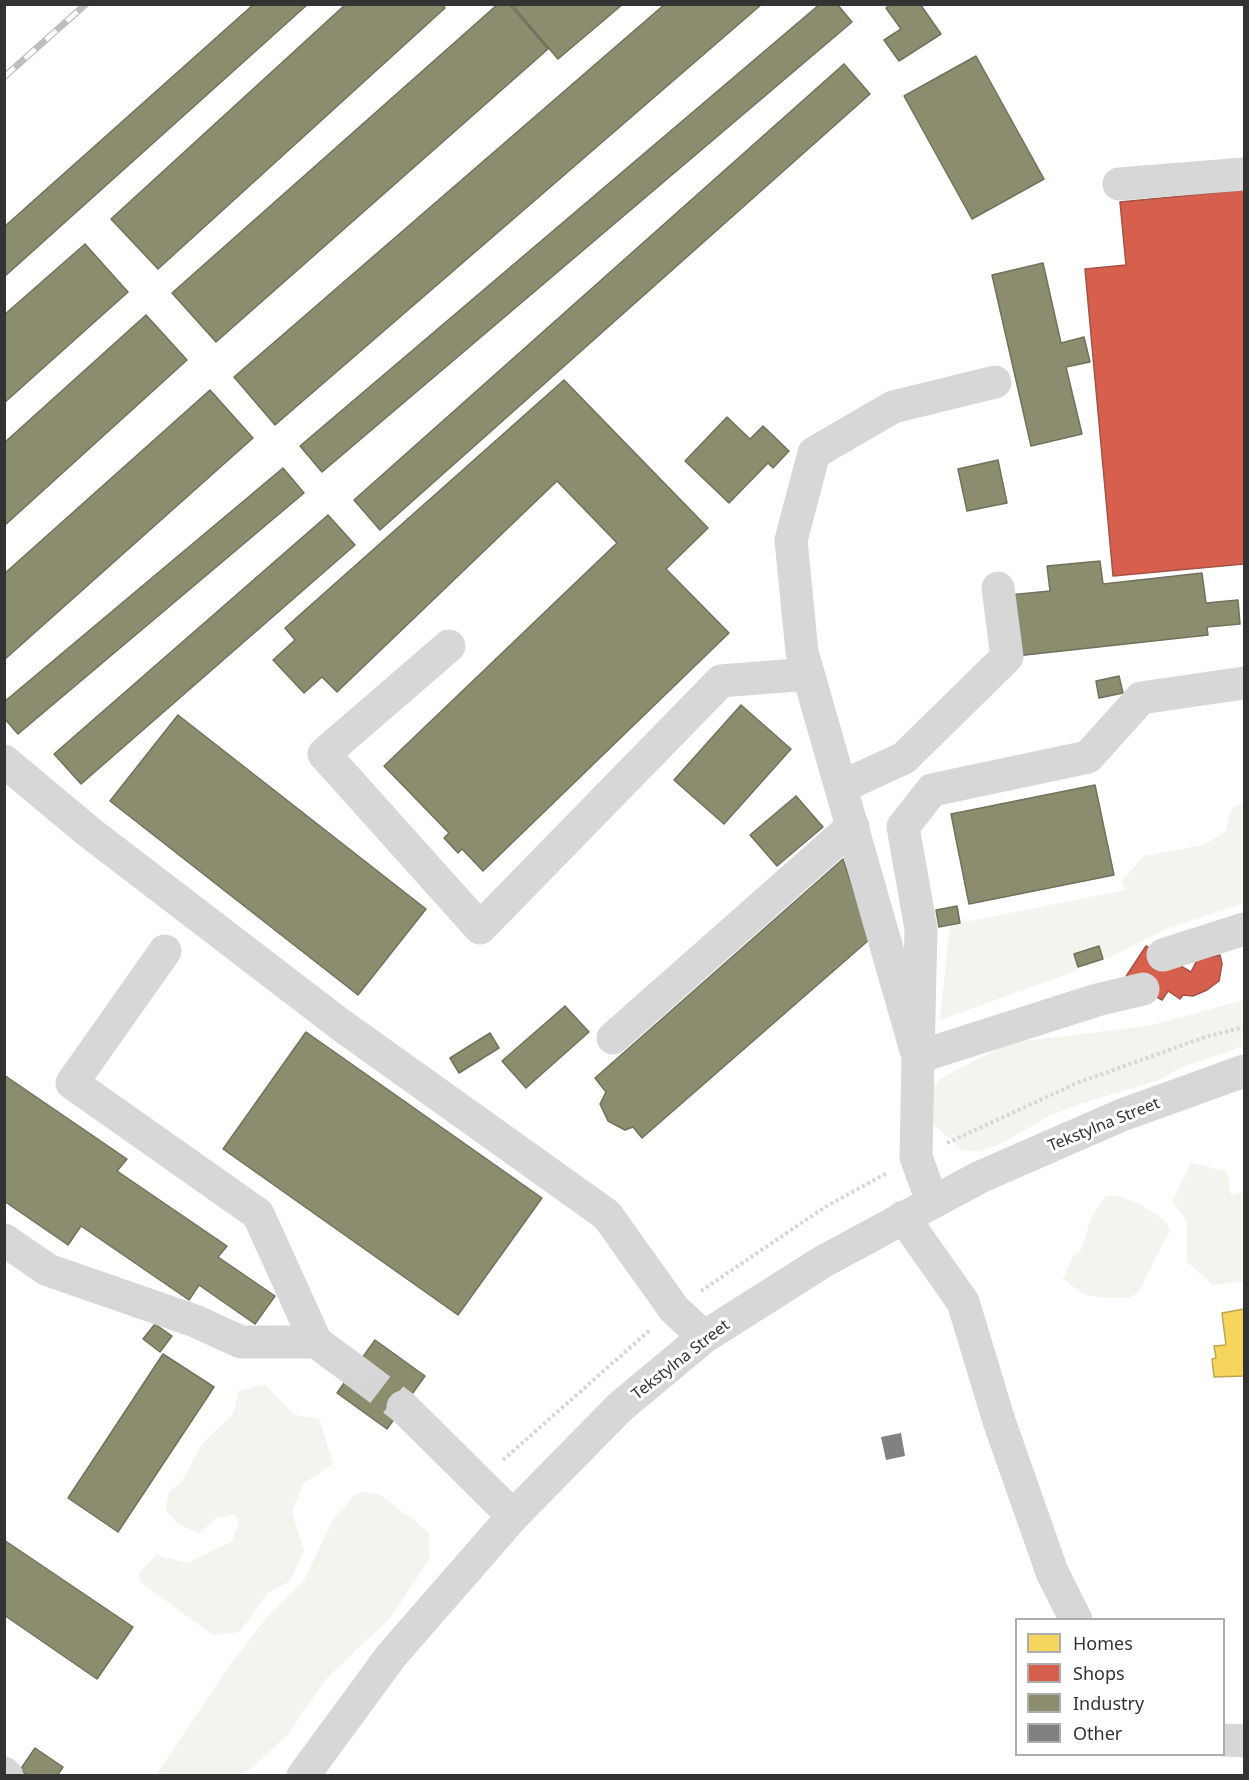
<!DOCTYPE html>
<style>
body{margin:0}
#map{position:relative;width:1249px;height:1780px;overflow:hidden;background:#fff;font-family:"Noto Sans",sans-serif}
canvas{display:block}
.frame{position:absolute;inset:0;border:6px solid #333;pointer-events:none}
.legend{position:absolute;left:1015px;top:1618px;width:210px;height:138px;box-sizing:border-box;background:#fff;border:2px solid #adadad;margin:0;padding:8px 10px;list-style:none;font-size:18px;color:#333}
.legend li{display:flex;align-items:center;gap:12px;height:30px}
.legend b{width:30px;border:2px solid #adadad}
</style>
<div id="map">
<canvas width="1249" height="1780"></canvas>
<div class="frame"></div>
<ul class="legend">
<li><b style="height:16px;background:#f6d55c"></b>Homes</li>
<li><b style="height:16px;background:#d6604d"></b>Shops</li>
<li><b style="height:16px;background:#8c8c6e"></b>Industry</li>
<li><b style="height:16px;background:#818181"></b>Other</li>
</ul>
</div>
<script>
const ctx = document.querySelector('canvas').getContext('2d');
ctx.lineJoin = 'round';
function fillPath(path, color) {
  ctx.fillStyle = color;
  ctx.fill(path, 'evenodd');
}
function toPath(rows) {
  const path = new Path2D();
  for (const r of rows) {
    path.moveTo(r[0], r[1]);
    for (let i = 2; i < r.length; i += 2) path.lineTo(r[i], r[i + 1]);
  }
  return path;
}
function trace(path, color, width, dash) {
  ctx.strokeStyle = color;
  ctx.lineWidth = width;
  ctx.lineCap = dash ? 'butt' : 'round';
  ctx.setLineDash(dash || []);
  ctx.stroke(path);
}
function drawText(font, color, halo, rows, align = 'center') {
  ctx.font = font + ' "Noto Sans",sans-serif';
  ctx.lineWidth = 6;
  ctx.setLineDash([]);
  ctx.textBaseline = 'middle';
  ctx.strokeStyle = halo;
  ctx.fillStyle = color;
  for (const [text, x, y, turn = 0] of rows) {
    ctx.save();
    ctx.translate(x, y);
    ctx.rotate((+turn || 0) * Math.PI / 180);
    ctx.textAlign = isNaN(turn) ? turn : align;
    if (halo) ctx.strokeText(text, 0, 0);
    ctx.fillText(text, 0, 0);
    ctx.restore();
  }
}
fillPath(toPath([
 [1244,802,1244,903,1166,929,1109,958,1074,954,1078,970,940,1020,950,925,1125,890,1122,880,1144,856,1204,845,1225,832,1231,810],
 [1244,1000,1244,1046,1183,1067,1159,1080,1083,1103,1051,1115,998,1145,977,1152,962,1150,932,1123,931,1089,940,1079,1008,1043,1148,1026],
 [1191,1163,1227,1171,1231,1195,1244,1192,1244,1281,1213,1285,1187,1262,1187,1220,1172,1202],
 [1116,1195,1141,1205,1163,1219,1170,1230,1138,1293,1128,1298,1105,1298,1083,1294,1063,1279,1072,1258,1081,1250,1091,1218,1105,1197],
 [265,1384,294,1415,319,1418,333,1464,304,1483,292,1512,304,1551,290,1581,268,1593,240,1632,213,1635,140,1582,139,1572,157,1555,188,1563,232,1541,239,1522,234,1514,217,1518,199,1533,178,1524,166,1510,169,1492,182,1481,202,1444,233,1414,239,1391],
 [361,1492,379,1494,429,1532,430,1558,391,1617,327,1678,287,1735,252,1768,240,1775,156,1775,232,1662,267,1617,305,1579,332,1521,354,1496]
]), '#f1f5ed');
const homes = toPath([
 [1244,1309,1244,1376,1214,1377,1212,1359,1216,1358,1214,1346,1226,1345,1222,1313,1244,1309]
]);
fillPath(homes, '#f6d55c');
trace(homes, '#bca450', 1.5);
const shops = toPath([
 [1244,190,1244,564,1113,576,1085,269,1126,265,1120,202,1244,190],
 [1146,946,1191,972,1197,960,1220,955,1222,964,1219,981,1207,990,1193,996,1183,995,1180,999,1168,991,1162,1000,1125,978,1146,946]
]);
fillPath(shops, '#d6604d');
trace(shops, '#a55245', 1.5);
const industry = toPath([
 [254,4,308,4,4,277,4,227,254,4],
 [346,4,442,4,445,8,158,269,111,219,346,4],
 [498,4,509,4,548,49,216,342,172,293,498,4],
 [515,4,623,4,558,59,513,6,515,4],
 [665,4,762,4,275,425,234,377,665,4],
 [820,4,837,4,852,22,322,472,300,446,820,4],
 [891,4,920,4,941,34,899,61,884,40,901,29,886,8,891,4],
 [976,56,1044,179,972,219,904,96,976,56],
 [844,64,870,94,380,530,354,500,844,64],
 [85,244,128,292,4,403,4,315,85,244],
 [1043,263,1061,343,1084,337,1090,362,1066,367,1082,434,1031,446,992,275,1043,263],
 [146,315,187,360,4,526,4,443,146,315],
 [564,380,708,528,666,569,729,633,483,871,462,849,458,853,444,838,449,833,384,766,617,543,557,481,337,692,322,677,304,693,273,660,295,640,285,628,564,380],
 [210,390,253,438,4,660,4,574,210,390],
 [727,417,750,439,763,426,789,451,773,468,768,463,729,503,685,461,727,417],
 [998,460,1007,503,967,511,958,469,998,460],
 [283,468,304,493,18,734,4,718,4,702,283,468],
 [328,515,355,545,81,784,54,754,328,515],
 [1100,561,1103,584,1202,573,1206,603,1238,600,1240,624,1207,627,1208,635,1016,656,1009,595,1050,591,1047,566,1100,561],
 [1119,676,1123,693,1099,698,1096,681,1119,676],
 [741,705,791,749,724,824,674,780,741,705],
 [178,715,426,909,358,995,110,801,178,715],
 [1095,785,1114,875,969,904,951,814,1095,785],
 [796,796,823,827,777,866,750,835,796,796],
 [843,859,870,939,642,1138,633,1127,625,1130,608,1121,600,1104,606,1092,595,1078,843,859],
 [957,906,960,923,939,927,936,910,957,906],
 [1099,946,1103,959,1078,967,1074,954,1099,946],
 [565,1006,589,1032,526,1088,502,1061,565,1006],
 [306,1032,542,1198,458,1315,223,1149,306,1032],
 [490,1033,499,1048,459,1073,450,1058,490,1033],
 [4,1075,127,1159,117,1171,227,1246,218,1257,275,1296,255,1324,199,1285,189,1300,81,1226,68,1245,4,1201,4,1075],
 [155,1324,172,1336,160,1352,143,1339,155,1324],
 [375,1340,425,1376,387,1429,337,1393,375,1340],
 [163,1354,214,1387,118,1532,68,1498,163,1354],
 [4,1540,133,1627,97,1679,4,1615,4,1540],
 [35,1748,63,1767,57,1776,28,1776,20,1770,35,1748]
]);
fillPath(industry, '#8c8c6e');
trace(industry, '#71715c', 1.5);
fillPath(toPath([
 [901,1433,905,1456,886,1460,881,1437]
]), '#818181');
trace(toPath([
 [354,1370,403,1407]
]), '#d6d6d6', 33, [33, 16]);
trace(toPath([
 [947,1143,1077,1083,1205,1037,1244,1027],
 [701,1291,825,1207,887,1173],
 [503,1460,650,1330]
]), '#d6d6d6', 4, [3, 3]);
trace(toPath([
 [1119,184,1244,174],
 [449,646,324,754,480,928,721,681,808,674],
 [4,761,89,832,341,1025,607,1215,674,1309,704,1337],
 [841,787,904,758,1007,657,998,588],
 [165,951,72,1083,258,1214,316,1342,354,1370],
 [1163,955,1244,929],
 [1143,989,1097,1000,918,1057,921,929,903,827,932,790,1088,757,1141,698,1244,683],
 [613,1038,853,826],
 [932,1201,916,1157,918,1057,802,652,791,540,814,453,893,407,995,382],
 [903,1217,963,1302,999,1421,1052,1572,1076,1620],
 [4,1240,48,1270,195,1321,241,1342,316,1342],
 [403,1407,513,1516],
 [1224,1740,1244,1741],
 [4,1773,7,1776],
 [303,1776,391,1656,513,1516,620,1407,704,1337,824,1261,980,1177,1122,1115,1244,1071]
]), '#d7d7d7', 33);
const rail = toPath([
 [4,77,86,4]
]);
trace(rail, '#bebebe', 7);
trace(rail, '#fff', 4.5, [14]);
drawText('16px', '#333', '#fff', [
 ["Tekstylna Street",1104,1125,-22],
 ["Tekstylna Street",681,1360,-38]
]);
</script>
